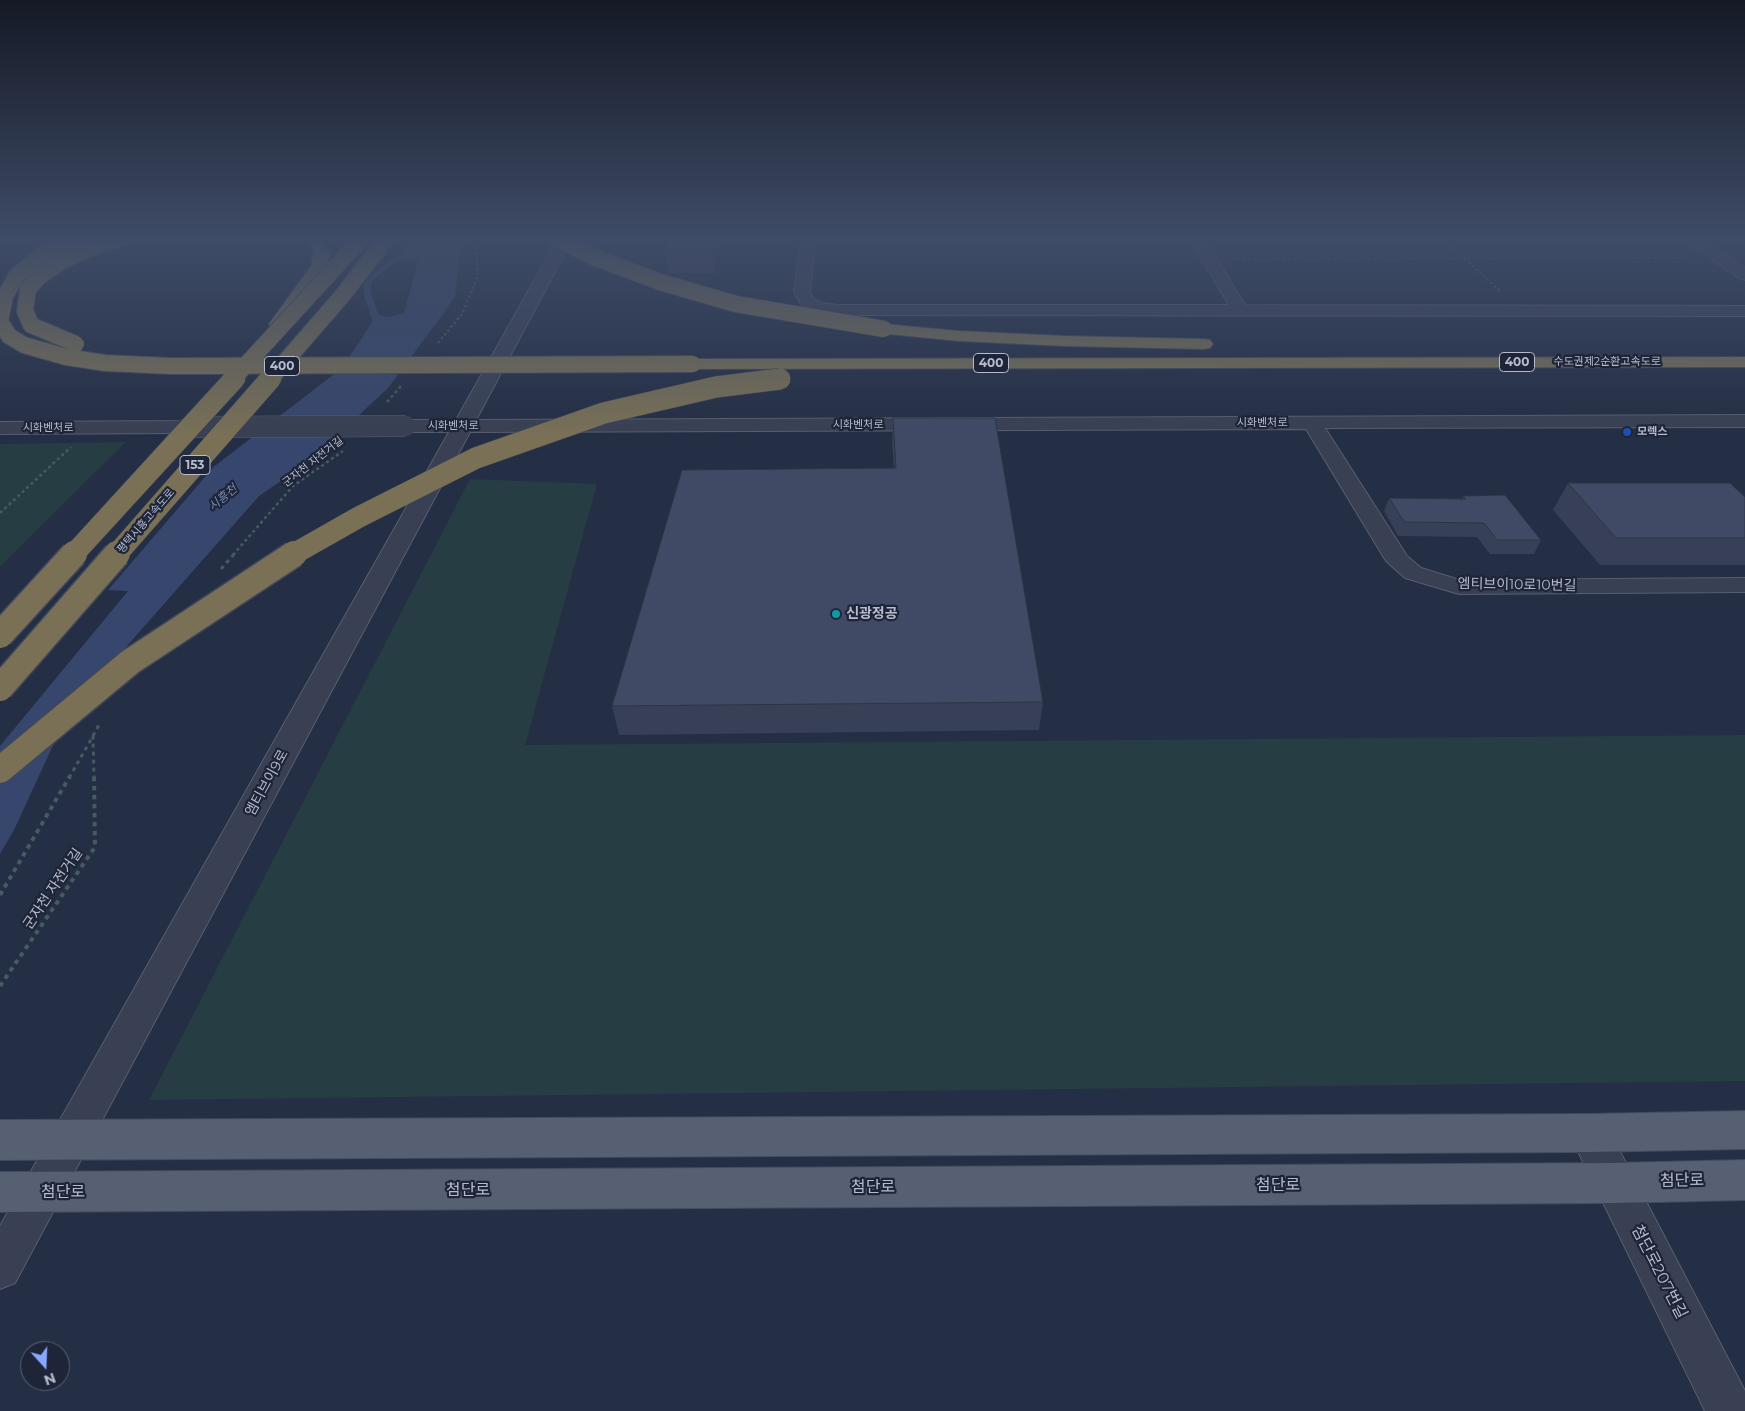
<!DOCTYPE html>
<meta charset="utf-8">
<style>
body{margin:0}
#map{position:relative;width:1745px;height:1411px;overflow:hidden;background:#242e44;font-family:Montserrat,sans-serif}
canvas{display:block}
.north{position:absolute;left:20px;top:1341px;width:50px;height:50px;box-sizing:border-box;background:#1e2538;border:1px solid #5b6174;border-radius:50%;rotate:160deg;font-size:14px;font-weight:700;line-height:20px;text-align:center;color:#b6bccd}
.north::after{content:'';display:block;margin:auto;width:18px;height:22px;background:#89a7ff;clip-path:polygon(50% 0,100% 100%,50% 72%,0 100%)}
</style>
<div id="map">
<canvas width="1745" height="1411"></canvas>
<div class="north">N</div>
</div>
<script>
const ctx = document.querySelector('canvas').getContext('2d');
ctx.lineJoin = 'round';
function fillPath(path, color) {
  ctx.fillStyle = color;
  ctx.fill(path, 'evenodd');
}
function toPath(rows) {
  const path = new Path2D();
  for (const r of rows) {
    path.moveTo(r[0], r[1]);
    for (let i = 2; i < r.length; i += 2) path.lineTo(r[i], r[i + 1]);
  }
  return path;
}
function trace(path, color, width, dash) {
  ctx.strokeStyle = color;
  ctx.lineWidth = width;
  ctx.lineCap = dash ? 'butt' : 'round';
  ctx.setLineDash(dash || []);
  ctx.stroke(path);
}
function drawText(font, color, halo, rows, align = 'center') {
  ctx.font = font + ' Montserrat,"Noto Sans KR",sans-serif';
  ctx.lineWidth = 4.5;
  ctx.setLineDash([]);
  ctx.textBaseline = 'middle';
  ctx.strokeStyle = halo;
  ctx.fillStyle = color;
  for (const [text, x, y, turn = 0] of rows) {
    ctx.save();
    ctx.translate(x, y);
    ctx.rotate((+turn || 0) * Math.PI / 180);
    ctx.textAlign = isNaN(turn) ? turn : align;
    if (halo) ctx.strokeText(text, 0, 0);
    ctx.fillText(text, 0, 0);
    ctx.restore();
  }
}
fillPath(toPath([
 [126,442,0,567,0,444],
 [470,479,597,484,525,745,1745,735,1745,1081,149,1100]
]), '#273d44');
fillPath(toPath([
 [412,238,462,238,455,296,443,314,388,388,310,461,259,496,127,646,62,726,14,830,0,854,0,689,146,519,342,368,373,321,365,299,363,286,371,275,406,249],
 [407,259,418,261,404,313,389,317,379,315,370,292,372,281,395,262]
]), '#37466c');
fillPath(toPath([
 [223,456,108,590,128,591,0,746,0,685,144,517]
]), '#242e44');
const minor = toPath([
 [558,238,573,238,476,420,1745,415,1745,427,1325,428,1407,556,1421,568,1460,580,1745,578,1745,592,1459,594,1405,578,1386,561,1306,429,470,432,15,1283,0,1289,0,1226,449,432,405,432,398,430,395,426,398,422,405,420,456,420,558,238],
 [801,238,815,238,810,292,813,298,821,303,838,305,1229,305,1189,238,1204,238,1245,305,1745,306,1745,316,838,315,810,311,801,304,794,292,801,238],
 [1681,238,1699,238,1745,268,1745,280,1739,278,1681,238],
 [188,421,195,423,198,427,195,431,188,433,0,434,0,422,188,421],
 [1589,1114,1603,1119,1745,1391,1745,1411,1705,1411,1569,1133,1575,1119,1589,1114]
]);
const major = toPath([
 [1745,1111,1745,1149,1589,1152,0,1160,0,1120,1589,1114,1745,1111],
 [1745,1160,1745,1200,1614,1203,0,1212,0,1172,1614,1163,1745,1160]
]);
const highway = toPath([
 [303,238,320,238,323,241,330,253,327,266,284,328,272,328,269,324,311,266,314,253,312,246,303,238],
 [884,324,959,331,1065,336,1204,339,1210,340,1213,344,1210,348,1204,349,1065,346,959,341,878,333,875,329,878,325,884,324],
 [1745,357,1745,367,693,369,687,368,684,364,687,360,693,359,1745,357]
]);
trace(minor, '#575e70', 2);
trace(major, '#43495c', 2);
trace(highway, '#41485a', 2);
trace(toPath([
 [1443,238,1501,292],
 [1233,259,1687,258],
 [438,343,462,314,478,276,476,247,478,238]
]), '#455a61', 2, [2.5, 2.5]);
trace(toPath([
 [387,402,401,386],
 [0,513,71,447],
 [233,555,293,486,343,451]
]), '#455a61', 2.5, [3, 3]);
trace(toPath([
 [221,569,234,554],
 [93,736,100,723],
 [69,778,93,736,94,778]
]), '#455a61', 3, [4, 4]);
trace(toPath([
 [0,895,70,776],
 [0,986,95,847,94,776]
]), '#455a61', 4, [4.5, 4.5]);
fillPath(minor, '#394053');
fillPath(major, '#575f73');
fillPath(highway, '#797056');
const minorBridge = toPath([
 [188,427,405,426]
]);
const highwayBridgeFar2 = toPath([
 [72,238,42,255,17,275,5,296,0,321,9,336,24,345,66,357,105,363,171,366,693,364],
 [555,238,594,257,660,282,736,304,884,329],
 [76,344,31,325,25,311,28,289,39,277,62,261,93,247,123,238],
 [233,379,362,238],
 [270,379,342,296,387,238]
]);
const highwayBridgeFar1 = toPath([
 [73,555,235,378],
 [116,555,271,378],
 [292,555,359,517,476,458,604,413,716,387,780,379]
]);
const highwayBridge = toPath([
 [0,635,74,554],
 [0,688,117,554],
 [0,770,130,662,294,554]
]);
trace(minorBridge, '#575e70', 22, []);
trace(highwayBridgeFar2, '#41485a', 18, []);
trace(highwayBridgeFar1, '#41485a', 22, []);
trace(highwayBridge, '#41485a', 29, []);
trace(minorBridge, '#394053', 21);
trace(highwayBridgeFar2, '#797056', 16);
trace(highwayBridgeFar1, '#797056', 21);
trace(highwayBridge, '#797056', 26);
fillPath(toPath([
 [724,238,714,273,668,273,665,250],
 [893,418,1043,702,1039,730,619,735,612,706,894,468,892,443],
 [1568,483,1745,497,1745,565,1600,565,1553,510],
 [1463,496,1541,540,1534,554,1490,554,1477,537,1398,536,1384,511,1389,498,1462,499]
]), '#374056');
fillPath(toPath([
 [715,238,724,238,714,273,712,251]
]), '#2d3446');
const building = toPath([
 [670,238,715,238,712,251,665,250,670,238],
 [893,418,995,418,1043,702,612,706,682,470,896,468,893,418],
 [1568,483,1730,483,1745,497,1745,538,1616,538,1568,483],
 [1505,495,1541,540,1497,540,1484,523,1404,522,1389,498,1466,499,1463,496,1505,495]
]);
fillPath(building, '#404a64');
trace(building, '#2d3446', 1);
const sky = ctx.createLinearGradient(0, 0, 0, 436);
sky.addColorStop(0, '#141925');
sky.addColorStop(0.55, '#3f4c67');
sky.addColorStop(1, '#3f4c6700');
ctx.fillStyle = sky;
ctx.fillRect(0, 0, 1745, 436);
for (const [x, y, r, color] of [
 [1627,432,5,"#1a4fb4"],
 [836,614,5,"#0f9aa8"]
]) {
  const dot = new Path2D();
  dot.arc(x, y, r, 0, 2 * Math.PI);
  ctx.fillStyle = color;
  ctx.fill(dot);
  trace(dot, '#1e2538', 2);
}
drawText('11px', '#b6bccd', '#1e2538', [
 ["수도권제2순환고속도로",1607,362],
 ["시화벤처로",1262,423],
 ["시화벤처로",858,425],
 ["시화벤처로",453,426],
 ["시화벤처로",48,428],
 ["군자천 자전거길",313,462,-38],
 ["평택시흥고속도로",146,521,-49]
]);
drawText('bold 11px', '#b6bccd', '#1e2538', [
 ["모렉스",1637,432]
], 'left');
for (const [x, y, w] of [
 [1517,362,35],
 [991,363,35],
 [282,366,35],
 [195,465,30]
]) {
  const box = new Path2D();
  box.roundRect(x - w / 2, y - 9.5, w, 19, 4);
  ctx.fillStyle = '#1e2538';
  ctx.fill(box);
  trace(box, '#b6bccd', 1);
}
drawText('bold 12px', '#b6bccd', null, [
 ["400",1517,362],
 ["400",991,363],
 ["400",282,366],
 ["153",195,465]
]);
drawText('italic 12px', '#7c8db6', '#1e2538', [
 ["시흥천",223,498,-40]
]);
drawText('14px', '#b6bccd', '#1e2538', [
 ["엠티브이10로10번길",1517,585,1],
 ["엠티브이9로",267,783,-61],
 ["군자천 자전거길",53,889,-56]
]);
drawText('bold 14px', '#b6bccd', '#1e2538', [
 ["신광정공",846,614]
], 'left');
drawText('16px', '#b6bccd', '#1e2538', [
 ["첨단로",1682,1181,-1],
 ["첨단로",1278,1185],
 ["첨단로",873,1187],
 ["첨단로",468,1190],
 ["첨단로",63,1192],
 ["첨단로207번길",1659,1272,63]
]);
</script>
